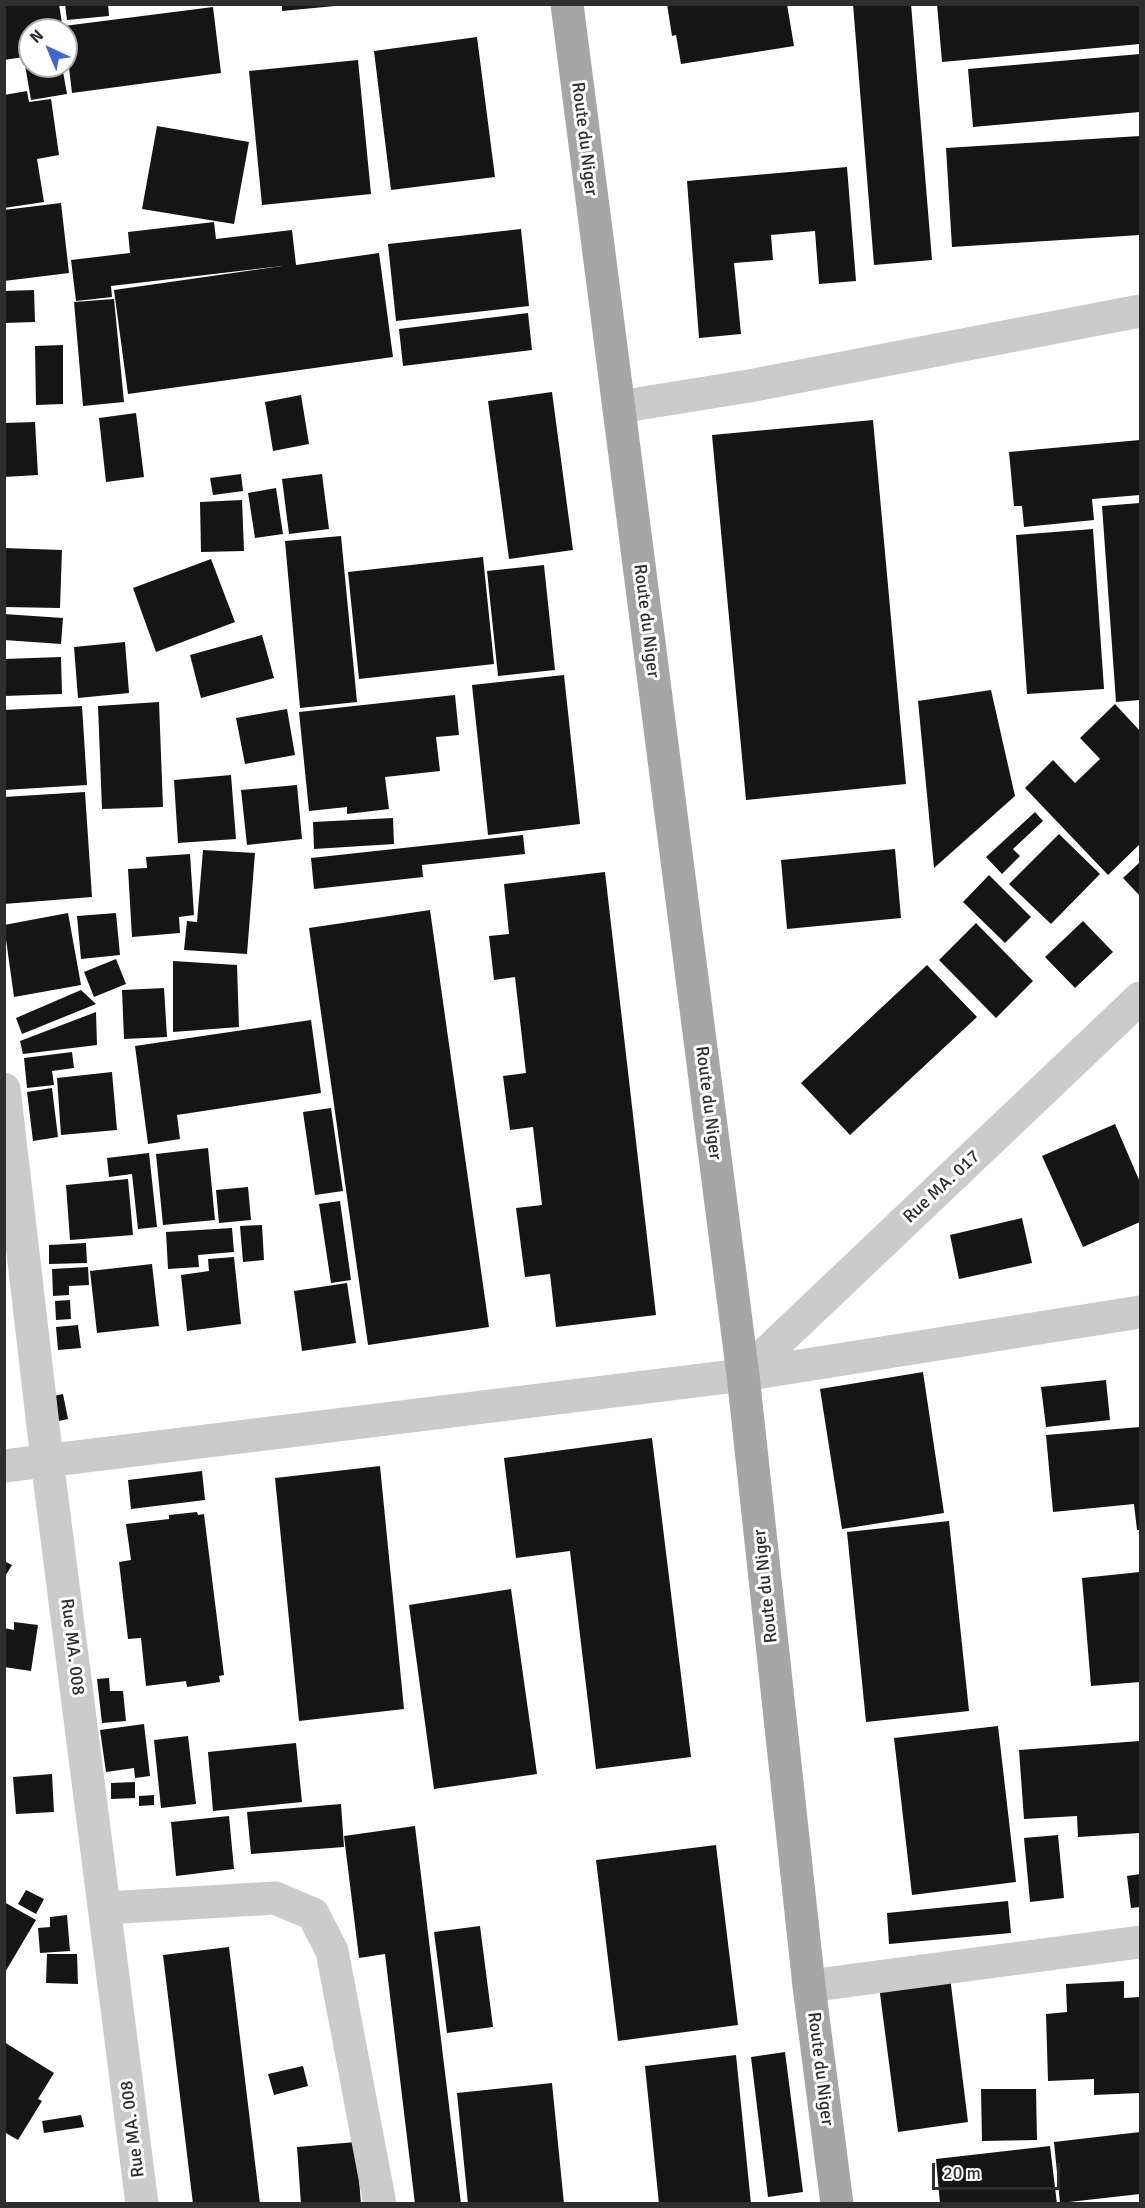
<!DOCTYPE html>
<style>
body{margin:0}
#map{position:relative;width:1145px;height:2208px;overflow:hidden;background:#fff;font-family:Signika,sans-serif}
canvas{display:block}
.frame{position:absolute;inset:0;border:6px solid #2e2e2e;pointer-events:none}
.north{position:absolute;left:18px;top:18px;width:60px;height:60px;box-sizing:border-box;background:#fff;border:2px solid #ababab;border-radius:50%;rotate:316deg;font-size:16px;font-weight:700;line-height:24px;text-align:center;color:#2e2e2e}
.north::after{content:'';display:block;margin:auto;width:21px;height:27px;background:#4465d2;clip-path:polygon(50% 0,100% 100%,50% 72%,0 100%)}
.scale{position:absolute;left:932px;top:2163px;width:128px;height:27px;box-sizing:border-box;border:3px solid #2e2e2e;border-top:0;padding-left:8px;font-size:18px;line-height:21px;white-space:nowrap;color:#2e2e2e;-webkit-text-stroke:4px #fff;paint-order:stroke}
</style>
<div id="map">
<canvas width="1145" height="2208"></canvas>
<div class="frame"></div>
<div class="north">N</div>
<div class="scale">20 m</div>
</div>
<script>
const ctx = document.querySelector('canvas').getContext('2d');
ctx.lineJoin = 'round';
function fillPath(path, color) {
  ctx.fillStyle = color;
  ctx.fill(path, 'evenodd');
}
function toPath(rows) {
  const path = new Path2D();
  for (const r of rows) {
    path.moveTo(r[0], r[1]);
    for (let i = 2; i < r.length; i += 2) path.lineTo(r[i], r[i + 1]);
  }
  return path;
}
function trace(path, color, width, dash) {
  ctx.strokeStyle = color;
  ctx.lineWidth = width;
  ctx.lineCap = dash ? 'butt' : 'round';
  ctx.setLineDash(dash || []);
  ctx.stroke(path);
}
function drawText(font, color, halo, rows, align = 'center') {
  ctx.font = font + ' Signika,sans-serif';
  ctx.lineWidth = 6;
  ctx.setLineDash([]);
  ctx.textBaseline = 'middle';
  ctx.strokeStyle = halo;
  ctx.fillStyle = color;
  for (const [text, x, y, turn = 0] of rows) {
    ctx.save();
    ctx.translate(x, y);
    ctx.rotate((+turn || 0) * Math.PI / 180);
    ctx.textAlign = isNaN(turn) ? turn : align;
    if (halo) ctx.strokeText(text, 0, 0);
    ctx.fillText(text, 0, 0);
    ctx.restore();
  }
}
fillPath(toPath([
 [4,4,59,4,63,30,30,30,30,56,4,60],
 [65,4,108,4,109,16,67,20],
 [282,4,335,4,335,6,282,11],
 [667,4,787,4,794,46,681,64,676,35,672,36],
 [853,4,911,4,932,260,874,265],
 [937,4,1140,4,1140,44,942,62],
 [213,7,221,73,72,93,64,26],
 [477,37,495,177,391,190,374,51],
 [1140,54,1140,112,973,127,968,69],
 [30,58,30,66,62,66,67,94,31,100,24,59],
 [358,60,371,194,262,205,249,71],
 [27,91,29,102,51,99,59,155,37,159,44,202,4,208,4,95],
 [157,126,249,142,234,224,142,209],
 [1140,136,1140,235,952,247,946,148],
 [847,167,856,281,819,284,815,231,771,235,773,260,734,263,741,334,699,338,687,181],
 [61,203,69,273,4,281,4,210],
 [214,222,216,239,292,230,296,265,379,253,393,357,128,394,114,290,282,266,111,286,112,297,76,301,71,260,130,253,128,232],
 [521,229,529,306,396,321,388,244],
 [34,290,35,322,4,323,4,291],
 [114,299,124,402,83,406,74,302],
 [528,313,532,350,403,366,399,329],
 [63,345,63,404,36,405,35,346],
 [552,392,573,550,509,559,488,401],
 [301,395,309,444,273,451,265,402],
 [136,413,144,477,106,482,99,418],
 [873,420,906,784,746,800,712,435],
 [35,422,38,475,4,477,4,423],
 [1140,440,1140,495,1092,499,1094,520,1024,527,1022,506,1014,506,1009,452],
 [241,474,243,491,213,495,210,478],
 [322,474,329,529,289,534,282,479],
 [276,488,283,534,255,538,248,493],
 [242,500,244,551,201,552,200,502],
 [1140,503,1140,700,1116,702,1102,506],
 [1093,529,1104,689,1027,694,1016,535],
 [341,536,357,702,300,708,285,541],
 [4,548,62,550,60,608,4,607],
 [483,557,494,664,359,679,348,572],
 [211,559,235,622,156,652,133,588],
 [544,565,555,670,498,676,487,571],
 [4,614,63,618,61,644,4,640],
 [262,635,274,678,201,698,190,655],
 [125,642,129,693,78,698,74,647],
 [61,657,62,694,4,696,4,659],
 [564,675,580,824,488,835,472,685],
 [991,690,1015,796,934,868,918,701],
 [455,695,459,735,436,737,440,771,385,777,389,809,347,814,347,807,309,811,299,712],
 [159,702,163,807,102,809,98,706],
 [1115,704,1140,731,1140,844,1108,875,1025,788,1053,760,1075,783,1100,759,1080,738],
 [82,706,87,785,4,790,4,710],
 [287,709,295,755,245,764,236,718],
 [231,775,236,839,178,843,174,780],
 [297,785,302,839,247,845,241,790],
 [85,792,92,897,4,904,4,797],
 [1035,812,1043,821,1013,849,1020,856,1002,874,986,857],
 [393,818,394,844,314,849,313,822],
 [1059,834,1100,874,1051,924,1009,884],
 [523,835,525,854,422,865,423,877,314,889,311,858],
 [895,849,901,918,787,929,781,860],
 [203,850,255,853,247,954,184,950,187,921,197,922],
 [190,854,194,915,179,917,180,933,132,937,128,869,147,868,146,857],
 [1140,862,1140,896,1123,878],
 [605,872,656,1315,556,1327,550,1274,525,1277,516,1208,542,1205,533,1127,510,1130,503,1076,526,1073,515,977,494,980,489,936,509,934,504,884],
 [989,875,1031,917,1005,943,963,902],
 [430,910,489,1327,368,1345,309,928],
 [68,913,81,985,14,997,4,925],
 [116,913,120,955,81,959,77,916],
 [1083,921,1113,952,1075,988,1045,957],
 [976,923,1033,981,996,1018,939,960],
 [116,959,126,984,94,997,84,972],
 [173,961,237,965,239,1027,173,1032],
 [927,965,977,1017,850,1135,801,1083],
 [164,988,167,1037,124,1039,122,990],
 [81,990,96,1004,22,1034,16,1018],
 [96,1012,97,1045,23,1054,20,1041],
 [311,1020,321,1093,177,1115,180,1139,148,1144,135,1046],
 [72,1052,74,1068,52,1071,54,1085,27,1088,24,1058],
 [112,1072,117,1130,61,1135,57,1078],
 [52,1088,58,1137,33,1141,27,1092],
 [331,1108,343,1191,315,1195,303,1112],
 [1115,1124,1140,1182,1140,1222,1083,1247,1042,1156],
 [208,1148,215,1220,163,1225,156,1154],
 [149,1153,157,1227,138,1229,132,1174,109,1177,107,1158],
 [128,1179,133,1235,70,1240,66,1185],
 [248,1187,251,1220,219,1223,216,1190],
 [340,1201,351,1280,331,1283,319,1204],
 [1022,1218,1032,1263,959,1279,950,1235],
 [262,1225,264,1260,243,1262,240,1226],
 [232,1228,234,1252,198,1255,199,1267,168,1269,166,1232],
 [86,1243,87,1263,49,1264,49,1245],
 [234,1257,241,1324,187,1331,181,1275,209,1271,208,1259],
 [152,1264,159,1326,97,1333,90,1271],
 [88,1267,89,1285,69,1286,69,1295,53,1296,52,1269],
 [347,1283,356,1343,302,1351,294,1291],
 [70,1300,71,1319,56,1320,55,1301],
 [78,1325,81,1348,58,1350,56,1327],
 [923,1372,944,1513,842,1529,820,1389],
 [1106,1380,1110,1420,1046,1427,1041,1387],
 [63,1394,68,1419,54,1422,49,1397],
 [1140,1427,1140,1530,1137,1530,1134,1504,1053,1512,1046,1435],
 [652,1438,691,1757,596,1769,570,1551,516,1558,504,1458],
 [380,1466,404,1709,299,1721,275,1478],
 [202,1471,205,1500,131,1509,128,1480],
 [197,1512,198,1515,204,1514,224,1675,219,1676,220,1682,187,1687,186,1681,146,1686,141,1638,128,1639,119,1562,131,1560,126,1524,169,1519,169,1515],
 [949,1521,969,1711,866,1722,847,1532],
 [4,1561,12,1565,4,1578],
 [1140,1572,1140,1682,1091,1686,1082,1578],
 [511,1589,537,1774,434,1789,409,1605],
 [14,1622,38,1625,31,1671,4,1667,4,1628,14,1630],
 [109,1678,110,1691,123,1691,126,1721,102,1723,97,1679],
 [144,1724,150,1776,135,1778,134,1768,106,1772,100,1730],
 [998,1726,1016,1882,912,1895,894,1738],
 [188,1736,196,1804,161,1808,154,1740],
 [1140,1741,1140,1833,1078,1837,1077,1816,1024,1819,1019,1750],
 [296,1743,302,1802,213,1811,208,1752],
 [52,1774,54,1812,16,1814,13,1777],
 [135,1782,135,1798,111,1799,111,1783],
 [154,1795,154,1805,139,1806,139,1796],
 [341,1804,344,1847,251,1854,247,1812],
 [229,1816,234,1869,176,1876,171,1822],
 [415,1826,461,2204,415,2204,385,1954,359,1958,344,1836],
 [1058,1835,1064,1898,1030,1902,1024,1838],
 [716,1845,738,2025,618,2041,596,1860],
 [1140,1874,1140,1907,1131,1908,1127,1876],
 [26,1890,44,1899,36,1914,18,1904],
 [1008,1901,1011,1933,889,1944,887,1913],
 [4,1902,36,1920,4,1974],
 [67,1915,70,1951,40,1953,38,1928,50,1927,50,1917],
 [480,1926,493,2027,447,2033,434,1932],
 [229,1947,260,2204,193,2204,163,1955],
 [47,1954,77,1954,78,1984,46,1983],
 [950,1977,968,2122,898,2132,879,1986],
 [1124,1981,1124,1998,1140,1997,1140,2093,1094,2095,1094,2079,1048,2081,1046,2014,1067,2012,1066,1984],
 [4,2042,54,2073,38,2099,42,2101,18,2140,4,2132],
 [785,2052,803,2192,768,2197,751,2057],
 [736,2055,751,2204,659,2204,645,2066],
 [303,2066,308,2086,274,2095,268,2074],
 [552,2083,564,2204,468,2204,457,2093],
 [981,2089,1036,2089,1037,2140,982,2141],
 [81,2115,84,2127,44,2133,42,2121],
 [1140,2132,1140,2194,1060,2203,1054,2142],
 [356,2142,361,2204,301,2204,297,2147],
 [1050,2146,1057,2204,940,2204,936,2159]
]), '#151515');
trace(toPath([
 [619,407,749,386,1140,311],
 [4,1089,47,1460,142,2204],
 [743,1375,1140,998],
 [4,1466,743,1375,1140,1312],
 [106,1908,275,1898,313,1914,332,1951,380,2204],
 [809,1986,1140,1942]
]), '#cbcbcb', 33);
trace(toPath([
 [567,4,743,1375,809,1986,837,2204]
]), '#a6a6a6', 33);
drawText('18px', '#2e2e2e', '#fff', [
 ["Route du Niger",584,139,83],
 ["Route du Niger",646,621,83],
 ["Route du Niger",708,1103,83],
 ["Rue MA. 017",942,1187,-43],
 ["Route du Niger",766,1586,-96],
 ["Rue MA. 008",72,1647,83],
 ["Route du Niger",820,2069,83],
 ["Rue MA. 008",133,2129,-97]
]);
</script>
